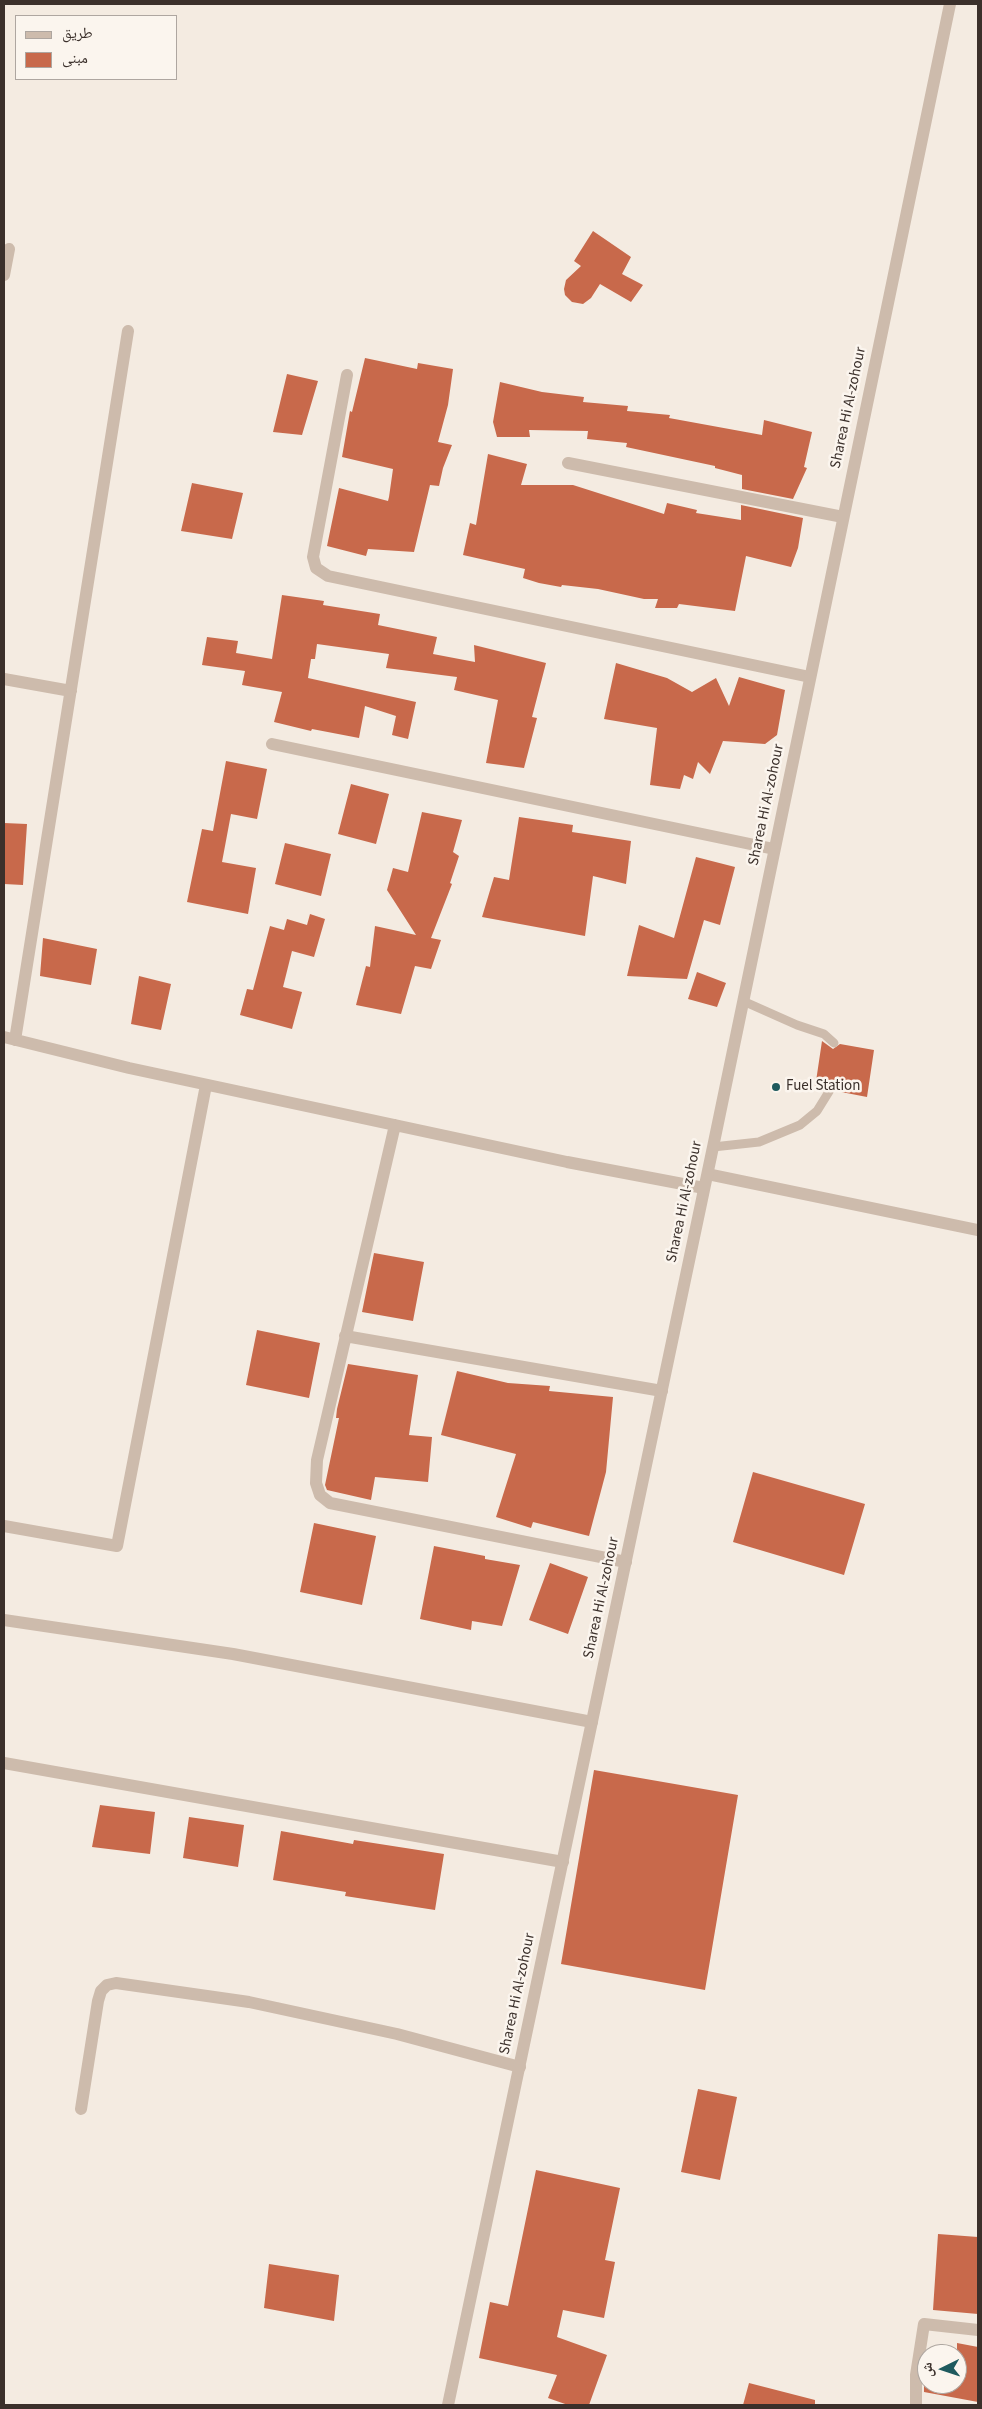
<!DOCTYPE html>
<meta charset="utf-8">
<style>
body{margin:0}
#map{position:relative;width:982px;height:2409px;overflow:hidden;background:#f4ebe1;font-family:"Source Sans 3","Noto Naskh Arabic",sans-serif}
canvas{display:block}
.frame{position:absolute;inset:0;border:5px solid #3b302b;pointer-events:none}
.legend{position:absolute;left:15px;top:15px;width:162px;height:65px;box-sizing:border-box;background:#fbf5ee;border:1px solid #aea6a0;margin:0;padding:6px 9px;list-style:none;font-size:15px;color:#3b302b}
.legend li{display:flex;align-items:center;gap:10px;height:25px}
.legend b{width:25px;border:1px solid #aea6a0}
.north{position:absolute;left:917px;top:2344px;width:50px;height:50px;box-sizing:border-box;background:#fbf5ee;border:1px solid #aea6a0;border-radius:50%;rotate:266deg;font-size:14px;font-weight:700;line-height:20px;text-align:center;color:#3b302b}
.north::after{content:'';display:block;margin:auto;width:18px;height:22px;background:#1f5a5e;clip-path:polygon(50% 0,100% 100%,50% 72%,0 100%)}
</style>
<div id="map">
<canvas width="982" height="2409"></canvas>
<div class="frame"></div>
<ul class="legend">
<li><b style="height:6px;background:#cdbbac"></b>طريق</li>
<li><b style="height:14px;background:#c8694b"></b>مبنى</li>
</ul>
<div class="north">ش</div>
</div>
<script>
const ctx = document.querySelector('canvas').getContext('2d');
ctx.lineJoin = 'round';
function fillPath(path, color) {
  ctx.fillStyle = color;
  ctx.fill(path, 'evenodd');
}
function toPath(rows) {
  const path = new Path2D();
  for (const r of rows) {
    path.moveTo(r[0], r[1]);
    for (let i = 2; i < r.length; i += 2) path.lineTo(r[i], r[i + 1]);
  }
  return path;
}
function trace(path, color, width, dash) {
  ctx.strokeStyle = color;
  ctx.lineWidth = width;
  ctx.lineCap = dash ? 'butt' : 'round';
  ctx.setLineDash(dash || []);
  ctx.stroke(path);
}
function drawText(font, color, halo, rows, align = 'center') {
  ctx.font = font + ' "Source Sans 3",sans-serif';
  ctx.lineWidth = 5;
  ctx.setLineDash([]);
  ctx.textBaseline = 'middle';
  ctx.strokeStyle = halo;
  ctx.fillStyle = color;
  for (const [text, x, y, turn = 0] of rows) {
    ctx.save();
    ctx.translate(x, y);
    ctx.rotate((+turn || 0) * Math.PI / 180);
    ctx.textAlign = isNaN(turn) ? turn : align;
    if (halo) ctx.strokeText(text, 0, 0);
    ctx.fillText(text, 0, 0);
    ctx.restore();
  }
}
fillPath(toPath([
 [593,231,631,257,622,274,643,285,631,302,600,284,591,298,583,304,572,302,565,295,564,289,566,280,581,266,574,261],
 [365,358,417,369,418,363,453,369,448,405,438,442,452,445,443,468,439,486,430,485,414,552,368,549,366,556,327,546,339,488,388,501,389,497,393,469,342,457,350,411,352,412],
 [287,374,318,381,302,435,273,432],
 [500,382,542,392,584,397,583,402,628,406,627,411,670,415,669,418,762,435,764,420,812,432,804,467,807,468,793,499,742,489,742,475,715,468,715,466,626,447,627,443,587,439,588,431,529,430,530,437,497,437,493,422],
 [488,454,527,464,521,485,573,485,664,514,667,503,697,510,696,513,741,520,741,505,803,518,798,548,791,567,746,556,735,611,679,604,677,608,655,608,658,599,644,599,598,589,562,585,561,587,539,583,523,578,525,569,463,555,470,523,476,525],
 [192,483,243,493,232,539,181,531],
 [282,595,324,601,323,605,380,614,378,625,437,637,433,654,475,662,474,645,546,663,532,717,537,718,524,768,486,763,498,700,454,690,457,677,386,668,389,654,317,644,315,659,311,659,308,678,416,702,408,739,392,735,396,716,365,706,359,738,312,729,311,731,274,722,282,692,242,685,245,671,202,665,207,637,238,641,236,653,272,659],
 [616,663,667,678,692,692,716,678,729,706,739,677,785,690,777,735,765,744,723,741,710,774,698,762,693,779,684,775,680,789,650,785,657,728,604,719],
 [226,761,267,769,257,819,231,814,222,862,256,868,248,914,187,902,202,829,213,831],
 [351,784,389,794,376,844,338,834],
 [422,812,462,820,453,852,459,856,450,883,452,884,431,938,441,940,431,969,415,966,401,1014,356,1005,366,966,370,967,375,926,416,935,387,890,393,868,408,872],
 [519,817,573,825,572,832,631,841,626,884,593,876,585,936,482,917,494,877,509,880],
 [4,823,27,824,23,885,4,884],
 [285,843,331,854,321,896,275,884],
 [696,857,735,867,720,925,704,920,687,979,627,976,639,925,674,938],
 [310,914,325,919,314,957,292,951,283,987,302,992,292,1029,240,1015,247,989,253,990,270,926,284,930,287,919,307,925],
 [43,938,97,949,91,985,40,976],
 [697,972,726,983,717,1007,688,999],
 [139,976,171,984,161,1030,131,1024],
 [822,1041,833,1049,840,1044,874,1050,867,1097,836,1091,835,1087,831,1084,823,1089,815,1088],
 [374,1253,424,1262,413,1321,362,1312],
 [257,1330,320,1343,309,1398,246,1385],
 [348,1364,418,1375,409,1435,432,1437,428,1482,375,1477,371,1500,327,1490,325,1485,339,1418,336,1418,337,1409],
 [457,1371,508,1383,550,1386,549,1391,613,1397,606,1472,589,1536,533,1522,531,1528,496,1517,516,1454,441,1435],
 [753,1472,865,1504,844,1575,733,1542],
 [314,1523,376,1536,362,1605,300,1592],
 [434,1546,485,1556,485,1559,520,1565,502,1626,472,1621,471,1630,420,1619],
 [550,1563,588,1577,568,1634,529,1620],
 [594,1770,738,1795,705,1990,561,1964],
 [100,1805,155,1812,150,1854,92,1847],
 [189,1817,244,1825,238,1867,183,1858],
 [281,1831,353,1844,354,1840,444,1854,435,1910,345,1896,346,1892,273,1880],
 [698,2089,737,2097,720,2180,681,2172],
 [536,2170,620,2188,605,2260,615,2262,604,2318,563,2310,557,2337,607,2355,589,2405,568,2405,548,2398,557,2375,479,2358,490,2302,508,2306],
 [938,2234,978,2237,978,2314,933,2310],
 [269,2264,339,2275,334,2321,264,2308],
 [957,2343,978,2347,978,2402,924,2392,924,2384,957,2384],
 [749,2383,815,2400,815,2405,743,2405]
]), '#c8694b');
trace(toPath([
 [743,1001,797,1025,824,1034,834,1043],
 [713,1147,759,1142,800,1125,817,1111,830,1090]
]), '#cdbbac', 9);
trace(toPath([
 [4,275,9,249],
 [347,375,313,557,316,568,328,576,810,677],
 [568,463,843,517],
 [4,679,71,691],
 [272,744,774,849],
 [4,1037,129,1068,567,1162,704,1188],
 [15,1040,128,331],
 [395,1125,317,1460,316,1483,320,1495,330,1503,626,1562],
 [708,1174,978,1230],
 [345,1336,662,1391],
 [4,1526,117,1546,206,1085],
 [4,1620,233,1654,592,1722],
 [4,1763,563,1862],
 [81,2109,98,2001,101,1991,107,1985,116,1983,249,2002,397,2034,520,2067],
 [916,2405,916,2375,924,2324,978,2330]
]), '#cdbbac', 12);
trace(toPath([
 [448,2405,713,1147,950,4]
]), '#cdbbac', 12);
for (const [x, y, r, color] of [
 [776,1087,5,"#1f5a5e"]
]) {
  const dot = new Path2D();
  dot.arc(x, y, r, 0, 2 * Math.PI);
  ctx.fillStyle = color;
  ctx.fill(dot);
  trace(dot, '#fbf5ee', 2);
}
drawText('15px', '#3b302b', '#fbf5ee', [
 ["Sharea Hi Al-zohour",849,408,-78],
 ["Sharea Hi Al-zohour",767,805,-78],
 ["Sharea Hi Al-zohour",685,1202,-78],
 ["Sharea Hi Al-zohour",602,1598,-78],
 ["Sharea Hi Al-zohour",518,1994,-78]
]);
drawText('15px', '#3b302b', '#fbf5ee', [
 ["Fuel Station",786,1087]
], 'left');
</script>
